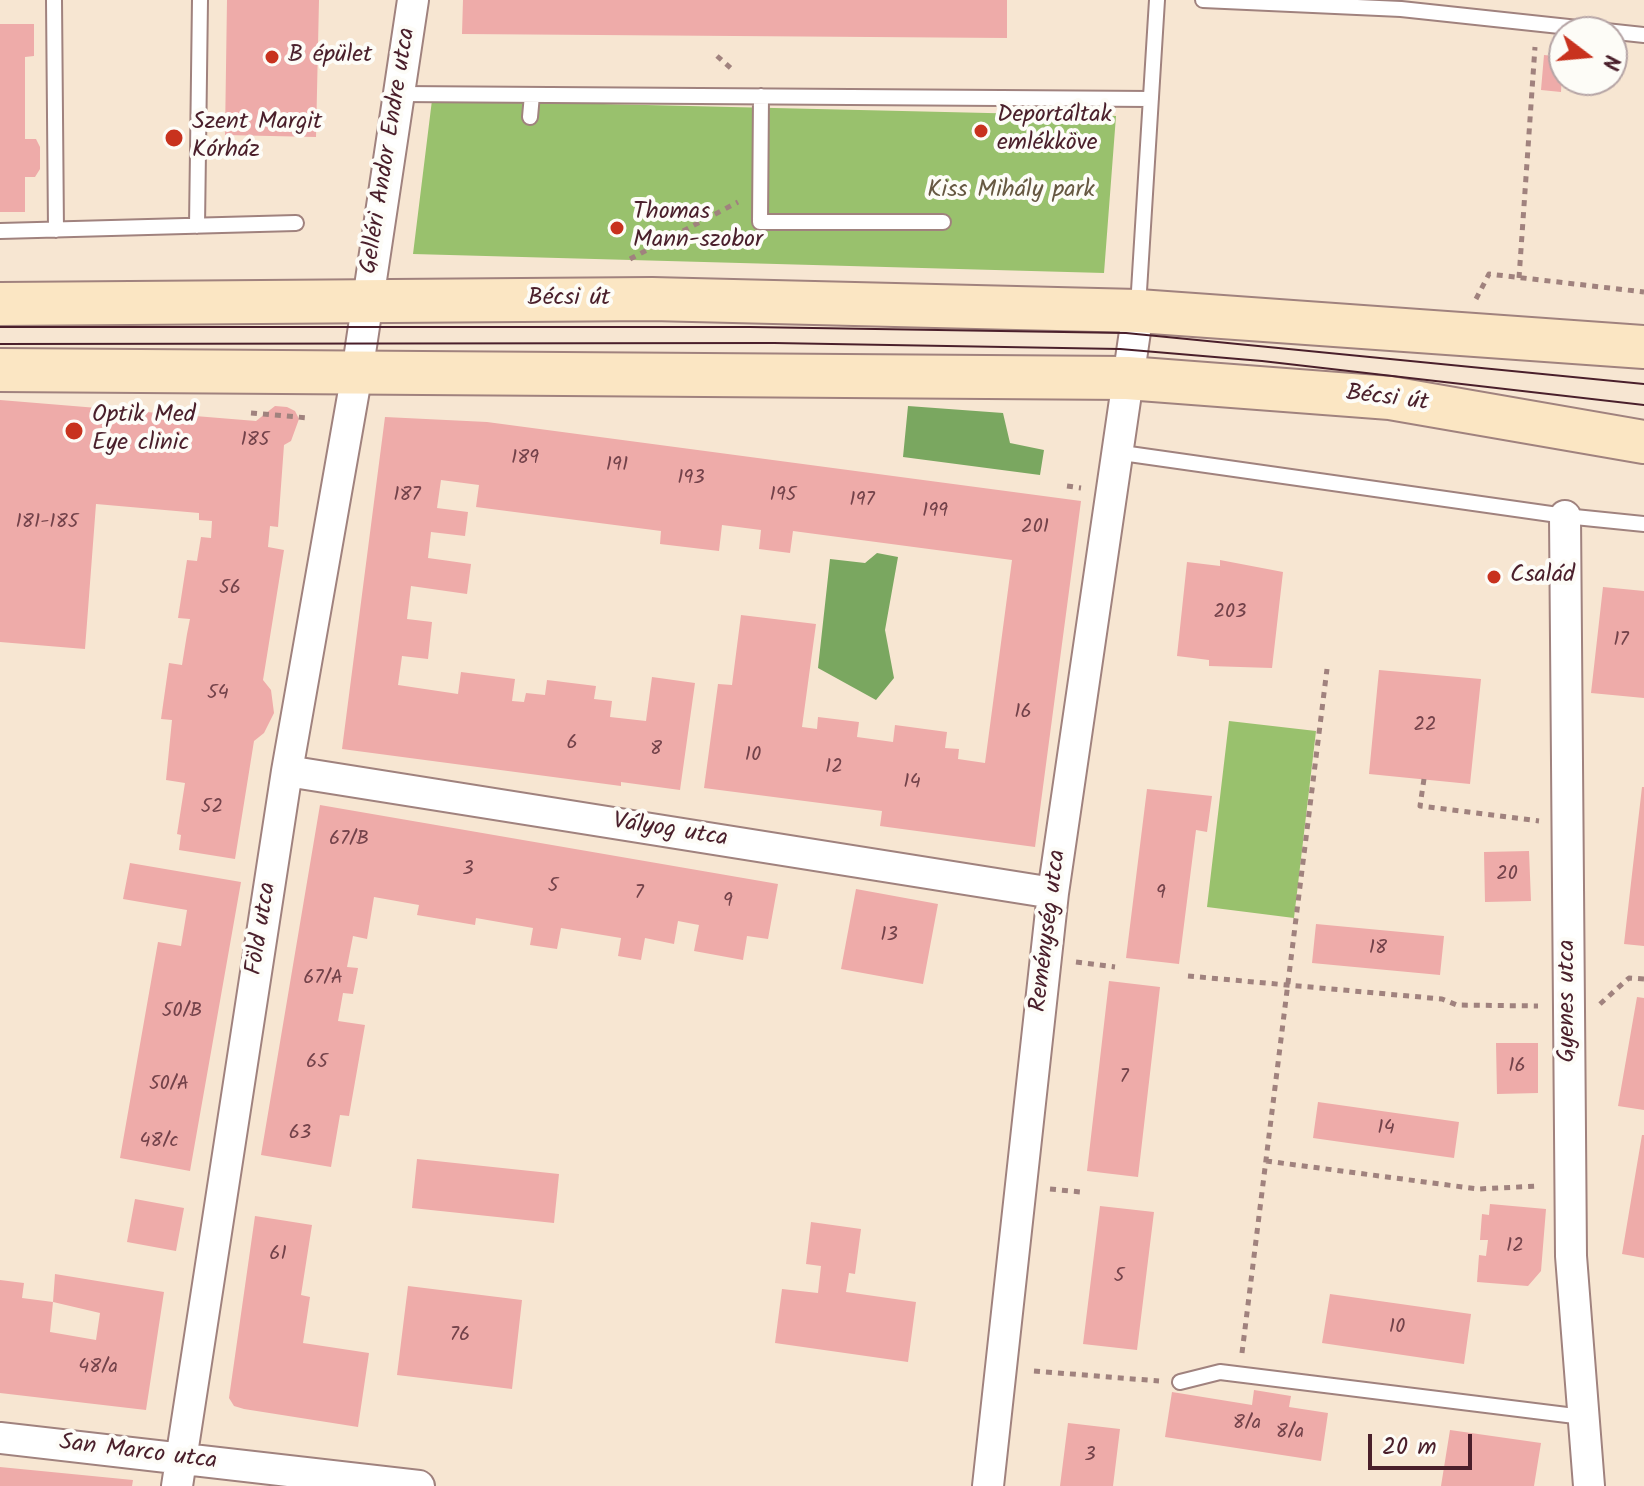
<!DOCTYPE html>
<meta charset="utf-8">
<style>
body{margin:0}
#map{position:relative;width:1644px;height:1486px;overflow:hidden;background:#f7e6d2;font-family:Kalam,sans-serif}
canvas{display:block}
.north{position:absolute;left:1548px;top:16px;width:80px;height:80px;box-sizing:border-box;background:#fdfcf7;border:2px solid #b5a4a5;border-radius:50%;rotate:106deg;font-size:22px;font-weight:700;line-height:32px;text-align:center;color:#4a1f2b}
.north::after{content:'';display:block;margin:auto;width:28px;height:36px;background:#c8321e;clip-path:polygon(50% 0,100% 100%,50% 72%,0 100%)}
.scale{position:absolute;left:1368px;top:1434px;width:104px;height:36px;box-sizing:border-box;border:4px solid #4a1f2b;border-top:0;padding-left:10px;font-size:24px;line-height:28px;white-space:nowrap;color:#4a1f2b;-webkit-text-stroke:6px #fdfcf7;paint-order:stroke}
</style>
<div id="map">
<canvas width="1644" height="1486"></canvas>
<div class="north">N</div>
<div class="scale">20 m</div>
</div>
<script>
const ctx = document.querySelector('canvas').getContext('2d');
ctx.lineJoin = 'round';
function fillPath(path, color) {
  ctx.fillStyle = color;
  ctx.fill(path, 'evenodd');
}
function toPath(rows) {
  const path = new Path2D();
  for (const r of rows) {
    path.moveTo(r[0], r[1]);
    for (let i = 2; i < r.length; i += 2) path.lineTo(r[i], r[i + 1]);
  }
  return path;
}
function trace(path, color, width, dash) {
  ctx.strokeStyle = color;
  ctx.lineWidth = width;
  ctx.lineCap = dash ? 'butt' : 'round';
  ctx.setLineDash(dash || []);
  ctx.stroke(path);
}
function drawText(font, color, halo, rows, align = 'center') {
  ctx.font = font + ' Kalam,sans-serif';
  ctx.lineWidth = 8;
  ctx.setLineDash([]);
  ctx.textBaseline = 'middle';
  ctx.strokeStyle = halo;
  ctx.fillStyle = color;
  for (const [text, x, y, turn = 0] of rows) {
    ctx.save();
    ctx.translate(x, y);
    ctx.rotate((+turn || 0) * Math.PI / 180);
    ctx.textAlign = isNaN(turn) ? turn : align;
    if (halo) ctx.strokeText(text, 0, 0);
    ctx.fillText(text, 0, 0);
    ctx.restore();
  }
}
fillPath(toPath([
 [432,100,1116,116,1104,273,413,254],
 [1229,721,1316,731,1294,918,1207,907]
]), '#99c16d');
fillPath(toPath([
 [908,406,1003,413,1010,443,1044,450,1040,475,903,457],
 [877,553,898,557,885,630,894,678,876,700,818,668,830,559,865,563]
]), '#7aa760');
fillPath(toPath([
 [227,0,319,0,316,137,225,135],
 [463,0,1007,0,1007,38,462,34],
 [0,24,34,24,34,56,25,57,25,139,36,139,40,147,40,169,35,177,25,177,25,212,0,212],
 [1544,55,1563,57,1561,92,1541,90],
 [0,400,256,421,275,406,287,407,295,411,299,419,291,441,284,445,278,527,270,526,268,547,284,550,263,680,271,690,274,713,264,733,254,741,235,859,179,850,181,835,177,834,185,783,166,780,172,720,161,719,169,663,182,665,187,634,190,619,178,618,187,560,197,561,201,537,211,538,212,521,199,520,199,513,96,504,85,649,0,642],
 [385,417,487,422,1081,501,1035,847,880,826,882,811,704,788,718,684,732,685,741,615,816,624,802,727,817,729,818,717,859,722,857,737,893,742,895,725,947,732,945,748,959,749,958,759,985,763,1012,560,793,531,790,553,759,549,761,530,722,525,719,551,660,544,661,531,476,507,479,485,441,480,437,508,468,512,465,536,431,532,428,558,471,564,467,594,411,586,407,619,432,622,428,659,402,656,398,685,458,694,461,672,515,679,512,701,524,702,526,693,545,695,547,680,596,686,594,699,612,701,610,717,646,721,652,677,695,683,680,790,621,782,621,786,342,749],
 [1220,560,1283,572,1272,668,1209,666,1209,660,1177,656,1187,562,1220,566],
 [1603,587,1644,591,1644,698,1591,693],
 [1379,670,1481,679,1470,784,1369,774],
 [1642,787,1644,787,1644,946,1624,944],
 [1147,789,1212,796,1207,832,1196,830,1179,964,1126,958],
 [320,805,778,884,768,939,747,936,743,960,694,951,699,925,678,921,674,944,645,938,641,960,618,956,621,938,561,928,557,949,530,945,533,928,476,918,475,925,417,915,419,905,374,897,367,939,353,936,347,967,358,968,353,994,343,993,338,1021,365,1025,349,1116,340,1115,331,1167,261,1155],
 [1529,851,1531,901,1485,902,1484,852],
 [130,863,241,882,190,1171,120,1158,158,942,181,946,187,910,123,899],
 [856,889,938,904,923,984,841,969],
 [1316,924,1444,936,1440,975,1312,963],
 [1109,981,1160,987,1138,1177,1087,1171],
 [1637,997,1644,998,1644,1110,1618,1106],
 [1496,1043,1538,1043,1538,1093,1497,1094],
 [1318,1102,1459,1122,1454,1158,1313,1138],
 [1642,1135,1644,1135,1644,1258,1622,1254],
 [417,1159,559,1174,554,1223,412,1208],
 [135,1199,184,1208,176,1251,127,1242],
 [1490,1204,1546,1209,1541,1271,1528,1286,1477,1282,1479,1255,1486,1256,1488,1240,1480,1240,1482,1214,1489,1215],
 [1100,1206,1154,1212,1137,1350,1083,1344],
 [255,1216,312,1225,301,1295,310,1297,303,1343,369,1353,358,1427,244,1409,234,1406,229,1398],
 [811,1222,861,1229,855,1274,849,1273,846,1292,916,1302,908,1362,775,1343,782,1289,818,1293,821,1266,806,1264],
 [55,1274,164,1292,146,1410,0,1393,0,1280,24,1283,22,1298,53,1302,50,1332,96,1340,100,1313,53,1302],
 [408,1286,522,1300,512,1389,397,1375],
 [1330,1294,1471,1314,1464,1364,1322,1343],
 [1254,1390,1291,1396,1289,1407,1328,1413,1321,1461,1165,1437,1172,1392,1252,1405],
 [1068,1423,1120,1429,1113,1486,1060,1486],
 [1450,1430,1541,1443,1534,1486,1441,1486],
 [0,1467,133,1480,132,1486,0,1486]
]), '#eeaba9');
const lane = toPath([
 [54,0,56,230],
 [1203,0,1401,9,1644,35],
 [399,94,1151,99],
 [761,96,760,222,943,222],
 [530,117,532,95],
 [197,226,200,0],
 [0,231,296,223],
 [1138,307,1157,0],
 [1115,452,1565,516,1644,524],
 [1180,1382,1220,1372,1583,1417]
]);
const street = toPath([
 [1565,516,1571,1256,1589,1486],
 [287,771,1053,893],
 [0,1438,419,1486],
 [177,1486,287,771,357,373,413,0],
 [988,1486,1053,893,1138,311]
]);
const secondary = toPath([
 [0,304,652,299,1138,311,1644,347],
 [0,370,1127,378,1390,398,1644,442]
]);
trace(lane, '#a0827e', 18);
trace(street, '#a0827e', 34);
trace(secondary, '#a0827e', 46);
trace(toPath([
 [717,56,734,71],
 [630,259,738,202],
 [1519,278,1535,47],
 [1476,299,1489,274,1644,292],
 [251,413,309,418],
 [1067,486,1081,488],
 [1424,779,1420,806,1539,821],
 [1076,962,1115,967],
 [1188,976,1442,999,1457,1005,1538,1006],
 [1600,1004,1629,978,1644,979],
 [1266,1161,1478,1189,1539,1186],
 [1050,1189,1081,1192],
 [1242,1353,1327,669],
 [1034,1371,1159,1381]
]), '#a0827e', 5, [6, 6]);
trace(lane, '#fff', 14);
trace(street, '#fff', 30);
trace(secondary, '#fbe6c3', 42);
trace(toPath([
 [0,327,750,327,1126,333,1644,384],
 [0,344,774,343,1120,349,1262,361,1644,405]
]), '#4a1f2b', 2);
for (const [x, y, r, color] of [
 [272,57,8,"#c8321e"],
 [981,131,8,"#c8321e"],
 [174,138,10,"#c8321e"],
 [617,228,8,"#c8321e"],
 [74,431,10,"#c8321e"],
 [1494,577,8,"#c8321e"]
]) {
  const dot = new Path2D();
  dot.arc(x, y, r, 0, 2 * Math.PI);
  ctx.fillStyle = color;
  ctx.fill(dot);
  trace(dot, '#fdfcf7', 3);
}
drawText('20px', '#73424a', null, [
 ["185",255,442],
 ["189",525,460],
 ["191",617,467],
 ["193",691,480],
 ["187",407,497],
 ["195",783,497],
 ["197",862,502],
 ["199",935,513],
 ["181-185",47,524],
 ["201",1035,529],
 ["56",230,590],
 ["203",1230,614],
 ["17",1621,642],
 ["54",218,695],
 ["16",1023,714],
 ["22",1425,727],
 ["6",572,745],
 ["8",656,751],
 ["10",753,757],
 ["12",834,769],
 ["14",912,784],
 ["52",212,809],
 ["67/B",349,841],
 ["3",468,871],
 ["20",1507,876],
 ["5",553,888],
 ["7",639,895],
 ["9",1161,895],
 ["9",728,903],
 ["13",889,937],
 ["18",1378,950],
 ["67/A",323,980],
 ["50/B",182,1013],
 ["65",317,1064],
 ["16",1517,1068],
 ["7",1124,1079],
 ["50/A",169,1086],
 ["14",1386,1130],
 ["63",300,1135],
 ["48/c",159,1143],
 ["12",1515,1248],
 ["61",278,1256],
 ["5",1119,1278],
 ["10",1397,1329],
 ["76",460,1337],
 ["48/a",98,1369],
 ["8/a",1247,1425],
 ["8/a",1290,1434],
 ["3",1090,1457]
]);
drawText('24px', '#4a1f2b', '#fdfcf7', [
 ["B épület",288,57],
 ["Deportáltak",997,117],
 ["emlékköve",997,145],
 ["Szent Margit",192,124],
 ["Kórház",192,152],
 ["Thomas",633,214],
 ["Mann-szobor",633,242],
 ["Optik Med",92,417],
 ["Eye clinic",92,445],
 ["Család",1510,577]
], 'left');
drawText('24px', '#4a1f2b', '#fdfcf7', [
 ["Gelléri Andor Endre utca",390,151,-81],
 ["Bécsi út",569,300],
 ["Bécsi út",1387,400,7],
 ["Vályog utca",670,832,9],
 ["Föld utca",263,929,-81],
 ["Reménység utca",1050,931,-83],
 ["Gyenes utca",1569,1001,-90],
 ["San Marco utca",138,1454,7]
]);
drawText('24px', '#665842', '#fdfcf7', [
 ["Kiss Mihály park",1011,192]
]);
</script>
